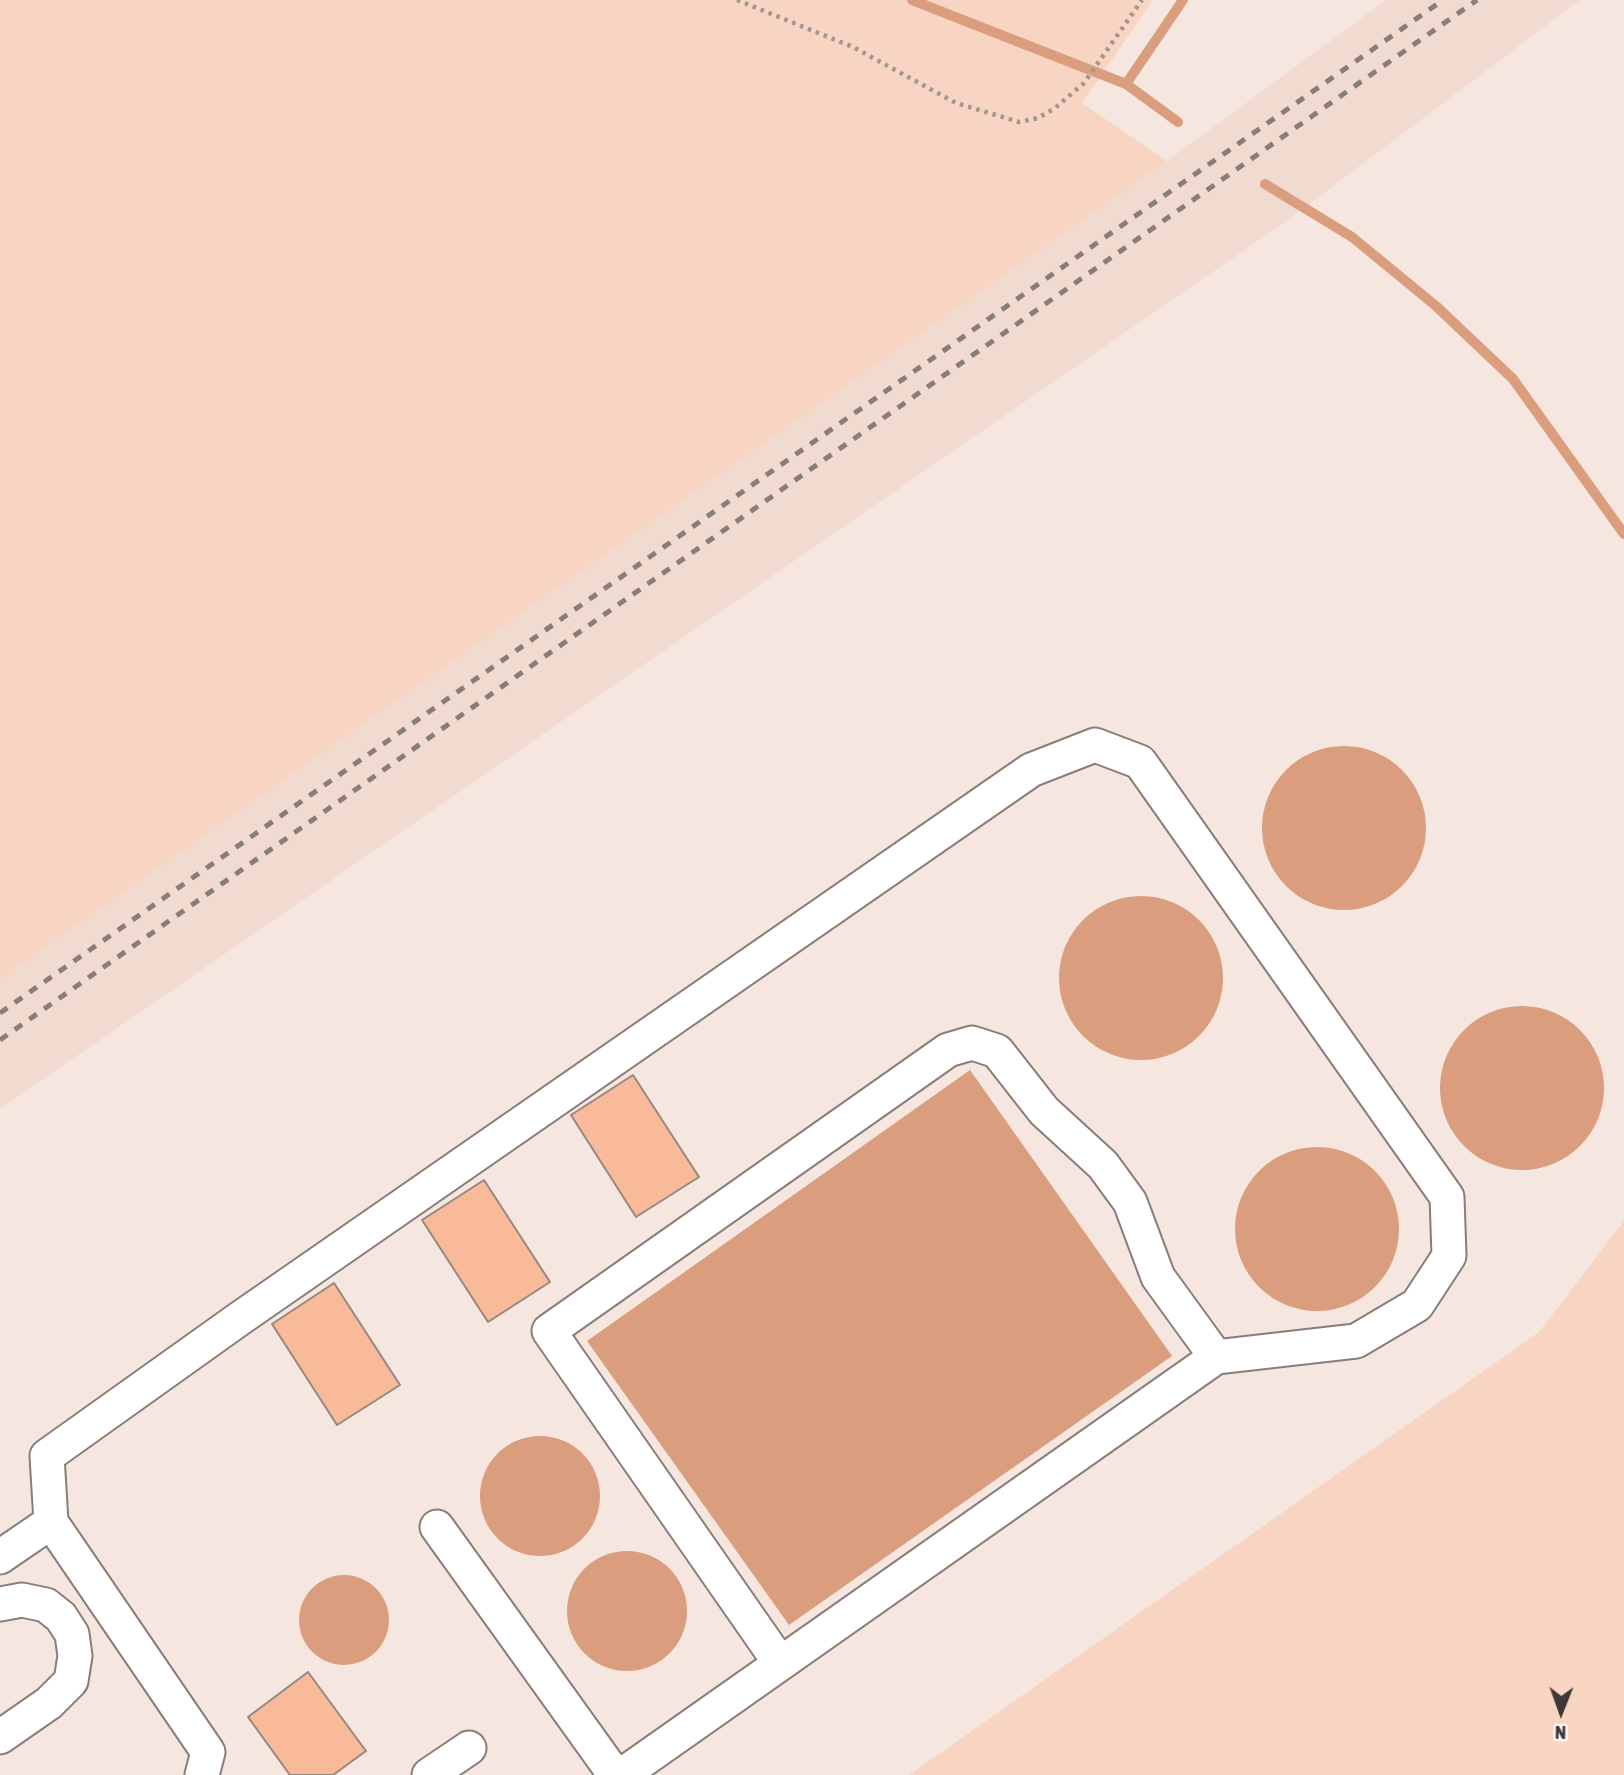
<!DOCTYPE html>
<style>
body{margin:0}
#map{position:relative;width:1624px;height:1775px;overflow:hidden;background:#f5e7e0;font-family:"Asap Condensed",sans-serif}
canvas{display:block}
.north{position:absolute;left:1526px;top:1677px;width:70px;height:70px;-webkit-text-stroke:5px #fef6f1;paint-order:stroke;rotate:181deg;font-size:19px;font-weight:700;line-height:28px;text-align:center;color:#3e3936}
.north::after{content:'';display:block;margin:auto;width:24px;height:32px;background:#3e3936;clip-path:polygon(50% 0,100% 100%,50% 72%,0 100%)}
</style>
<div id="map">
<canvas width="1624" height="1775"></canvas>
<div class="north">N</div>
</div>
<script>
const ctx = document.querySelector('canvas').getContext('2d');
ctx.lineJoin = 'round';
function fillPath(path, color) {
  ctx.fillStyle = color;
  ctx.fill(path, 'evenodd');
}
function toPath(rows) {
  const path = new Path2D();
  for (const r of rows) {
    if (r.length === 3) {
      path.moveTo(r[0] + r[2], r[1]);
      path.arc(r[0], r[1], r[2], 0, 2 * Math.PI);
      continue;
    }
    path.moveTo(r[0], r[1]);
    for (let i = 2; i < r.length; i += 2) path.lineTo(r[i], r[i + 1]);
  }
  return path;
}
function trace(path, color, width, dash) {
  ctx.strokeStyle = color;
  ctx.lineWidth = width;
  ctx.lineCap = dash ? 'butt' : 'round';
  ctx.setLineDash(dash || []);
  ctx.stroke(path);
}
fillPath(toPath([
 [1386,0,1580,0,1288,220,0,1109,0,979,1167,161]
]), '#f1dbd0');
fillPath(toPath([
 [0,0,1153,0,1082,103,1167,161,0,979],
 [1624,1221,1624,1775,909,1775,1539,1332]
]), '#f8d4c2');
fillPath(toPath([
 [1344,828,82],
 [1141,978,82],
 [1522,1088,82],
 [970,1070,1172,1356,789,1625,587,1341],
 [1317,1229,82],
 [540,1496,60],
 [627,1611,60],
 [344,1620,45]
]), '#da9e7e');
trace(toPath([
 [912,0,1126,84,1178,122],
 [1126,84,1183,0],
 [1265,184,1352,237,1436,306,1513,379,1624,534]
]), '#da9e7e', 10);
const building = toPath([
 [633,1075,699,1177,636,1217,571,1115,633,1075],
 [484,1180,550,1282,488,1322,422,1220,484,1180],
 [334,1283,400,1385,337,1425,272,1324,334,1283],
 [308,1672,366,1751,333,1775,290,1775,248,1717,308,1672]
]);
fillPath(building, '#f9ba99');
trace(building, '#958781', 2);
const minor = toPath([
 [51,1522,208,1752,202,1775],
 [437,1527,615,1775],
 [0,1557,51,1522,47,1456,239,1319,1031,770,1095,745,1140,762,1447,1197,1449,1256,1417,1305,1356,1341,1216,1357,622,1775],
 [0,1604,22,1600,46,1605,61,1617,72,1634,75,1656,71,1681,49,1703,0,1737],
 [780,1663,549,1331,948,1050,972,1043,997,1051,1044,1111,1103,1165,1130,1202,1158,1277,1216,1357],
 [429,1775,469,1748]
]);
trace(minor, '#8a7d77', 37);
trace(toPath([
 [737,0,853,47,956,103,1019,122,1038,118,1055,108,1084,83,1142,0]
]), '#a19792', 4.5, [3.5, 5]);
trace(minor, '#fff', 33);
trace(toPath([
 [0,1013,1443,0],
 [0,1040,1477,0]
]), '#877e7a', 5, [9, 9]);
</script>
